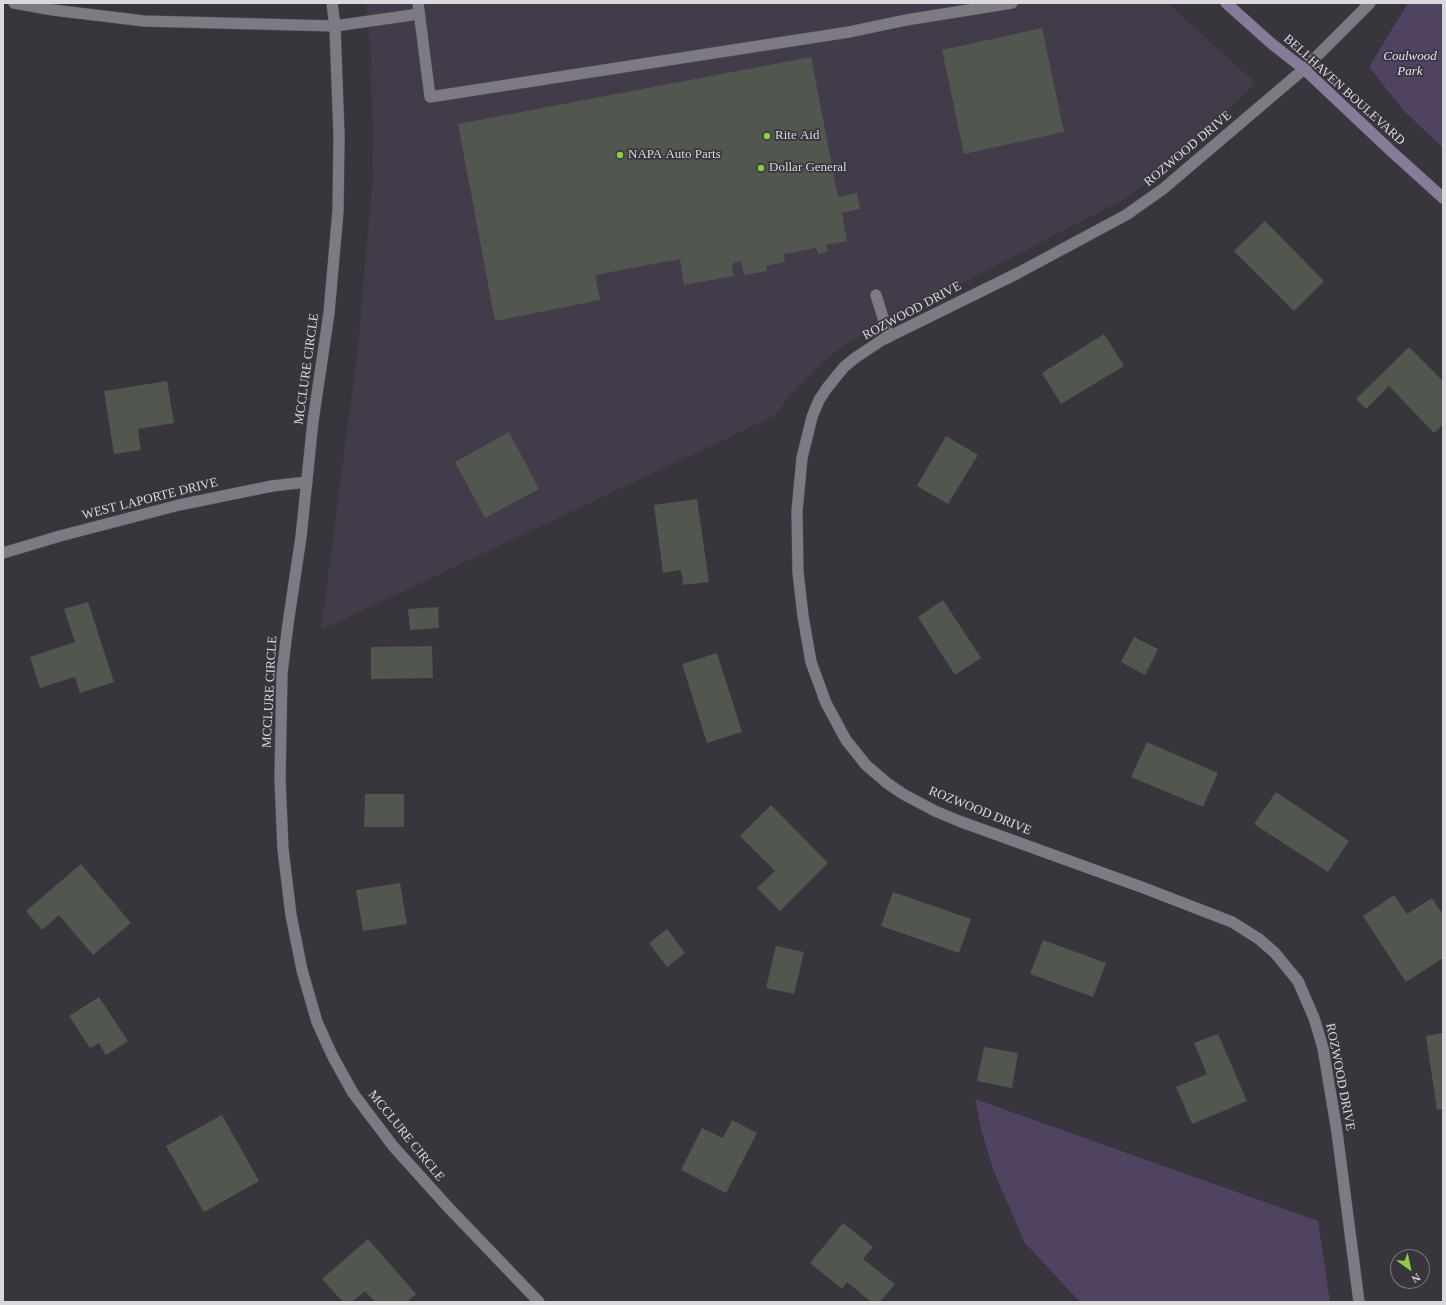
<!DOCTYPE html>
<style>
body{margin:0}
#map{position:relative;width:1446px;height:1305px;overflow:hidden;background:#39353d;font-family:Georgia,serif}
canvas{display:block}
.frame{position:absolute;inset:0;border:4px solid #dad8dd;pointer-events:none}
.north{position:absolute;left:1390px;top:1249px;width:40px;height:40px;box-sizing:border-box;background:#39353d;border:1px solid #79767d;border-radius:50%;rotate:147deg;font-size:11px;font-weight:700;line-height:16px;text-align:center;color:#dad8dd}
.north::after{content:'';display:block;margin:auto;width:14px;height:18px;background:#8dce44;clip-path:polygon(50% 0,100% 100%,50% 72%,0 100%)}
</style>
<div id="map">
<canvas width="1446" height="1305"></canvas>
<div class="frame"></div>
<div class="north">N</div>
</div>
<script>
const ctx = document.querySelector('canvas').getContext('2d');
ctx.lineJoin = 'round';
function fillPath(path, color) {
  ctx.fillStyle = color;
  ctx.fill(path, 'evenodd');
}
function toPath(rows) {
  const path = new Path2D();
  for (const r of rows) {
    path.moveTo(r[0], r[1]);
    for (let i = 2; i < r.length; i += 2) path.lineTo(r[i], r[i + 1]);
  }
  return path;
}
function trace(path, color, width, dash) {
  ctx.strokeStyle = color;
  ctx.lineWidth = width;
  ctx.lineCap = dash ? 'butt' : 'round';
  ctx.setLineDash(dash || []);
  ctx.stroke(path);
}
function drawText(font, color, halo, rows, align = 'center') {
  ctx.font = font + ' Georgia,serif';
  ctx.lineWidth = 3.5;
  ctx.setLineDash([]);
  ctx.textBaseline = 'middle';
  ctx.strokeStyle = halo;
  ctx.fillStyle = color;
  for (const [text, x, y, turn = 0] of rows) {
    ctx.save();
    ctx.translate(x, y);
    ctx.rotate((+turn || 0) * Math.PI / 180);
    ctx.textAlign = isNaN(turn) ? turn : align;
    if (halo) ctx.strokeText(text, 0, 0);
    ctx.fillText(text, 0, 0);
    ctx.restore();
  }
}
fillPath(toPath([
 [366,3,1167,3,1256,83,1170,166,1126,198,848,343,827,358,788,397,776,415,321,630,358,348,373,173,371,53]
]), '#423c4a');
fillPath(toPath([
 [1408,3,1443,3,1443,148,1404,111,1369,67],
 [975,1099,1318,1221,1330,1302,1080,1302,1025,1243,994,1172,981,1129]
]), '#504362');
fillPath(toPath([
 [1042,28,1064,132,964,154,942,50],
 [811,57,838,197,857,193,860,209,842,213,847,241,826,245,828,252,818,254,816,248,784,254,785,262,766,266,767,271,744,275,741,261,732,264,734,276,684,285,680,259,595,275,600,300,495,321,458,124],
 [1265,221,1324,281,1294,311,1234,251],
 [1104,334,1124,366,1061,404,1042,373],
 [1409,347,1443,381,1443,424,1434,433,1389,386,1366,409,1356,399],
 [167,381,174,423,138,429,141,450,114,454,104,391],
 [509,432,539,489,485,518,455,462],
 [946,436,978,455,948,504,917,486],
 [697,499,709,582,683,585,681,570,663,573,654,505],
 [943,600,981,658,955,675,918,617],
 [88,602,114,682,80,693,75,677,40,688,30,657,75,642,64,609],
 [438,607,439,628,410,630,408,609],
 [1134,637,1158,649,1145,675,1121,662],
 [432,646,433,678,371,679,371,647],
 [717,653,742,732,707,743,682,664],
 [1147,742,1218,773,1203,807,1131,777],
 [1276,792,1349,841,1328,872,1254,824],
 [365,794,404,794,404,827,364,827],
 [771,805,828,863,780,911,757,888,775,871,740,836],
 [81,864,131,923,93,955,59,915,42,930,26,911],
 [400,883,407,924,363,931,356,890],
 [893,892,971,919,959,953,881,926],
 [1394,895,1407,914,1432,898,1443,915,1443,958,1406,982,1363,916],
 [667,929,685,953,667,967,649,943],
 [1043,940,1106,963,1093,997,1030,974],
 [776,946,804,952,794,994,766,988],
 [99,997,128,1041,106,1055,99,1043,90,1048,69,1016],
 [1443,1033,1443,1109,1437,1110,1426,1036],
 [1218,1034,1247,1101,1192,1124,1176,1087,1207,1074,1194,1043],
 [984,1047,1018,1053,1012,1088,977,1081],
 [222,1115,259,1181,204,1212,166,1146],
 [732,1120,757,1133,726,1193,681,1170,702,1128,723,1138],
 [843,1223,873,1247,863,1259,895,1284,880,1302,871,1302,847,1282,842,1289,810,1263],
 [368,1239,416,1294,407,1302,375,1302,365,1291,352,1302,343,1302,322,1279]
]), '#51564e');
const service = toPath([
 [418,3,430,97,849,32,906,20,1012,3],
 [335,26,419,14],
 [876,295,889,337]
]);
const minor = toPath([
 [14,3,53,10,144,21,335,26],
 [3,553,60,536,179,505,272,486,307,482],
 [1359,1302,1337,1132,1323,1048,1314,1018,1298,981,1275,953,1259,939,1232,922,1144,888,959,821,935,811,903,794,887,783,866,765,846,740,826,703,811,662,803,616,798,572,797,511,802,458,812,417,819,400,827,388,844,367,855,358,882,340,1018,273,1126,215,1163,189,1304,69,1370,3]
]);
const tertiary = toPath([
 [332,3,335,26,339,136,338,211,329,313,313,421,301,537,288,624,282,673,280,779,283,849,291,915,302,970,317,1022,333,1057,353,1093,393,1146,447,1206,539,1302]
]);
const secondary = toPath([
 [1226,3,1272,44,1304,69,1391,151,1443,198]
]);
trace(service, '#545158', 12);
trace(minor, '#545158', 12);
trace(tertiary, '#545158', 12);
trace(secondary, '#545158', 12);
trace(service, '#7d7a83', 11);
trace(minor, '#7d7a83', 11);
trace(tertiary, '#7d7a83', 11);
trace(secondary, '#877b99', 11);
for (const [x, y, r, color] of [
 [767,136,4,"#8dce44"],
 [620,155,4,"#8dce44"],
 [761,168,4,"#8dce44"]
]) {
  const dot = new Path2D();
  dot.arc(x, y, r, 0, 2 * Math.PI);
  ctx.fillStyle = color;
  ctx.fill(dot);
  trace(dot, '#39353d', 1.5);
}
drawText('italic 13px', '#e8def8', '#39353d', [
 ["Coulwood",1410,57],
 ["Park",1410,72]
]);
drawText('13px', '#dad8dd', '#39353d', [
 ["BELLHAVEN BOULEVARD",1344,90,42],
 ["ROZWOOD DRIVE",1188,149,-40],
 ["ROZWOOD DRIVE",912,311,-28],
 ["MCCLURE CIRCLE",307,369,-82],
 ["WEST LAPORTE DRIVE",150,499,-14],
 ["MCCLURE CIRCLE",270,692,-87],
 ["ROZWOOD DRIVE",980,811,22],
 ["ROZWOOD DRIVE",1340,1077,79],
 ["MCCLURE CIRCLE",406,1136,51]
]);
drawText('13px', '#dad8dd', '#39353d', [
 ["Rite Aid",775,136],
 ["NAPA Auto Parts",628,155],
 ["Dollar General",769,168]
], 'left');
</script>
